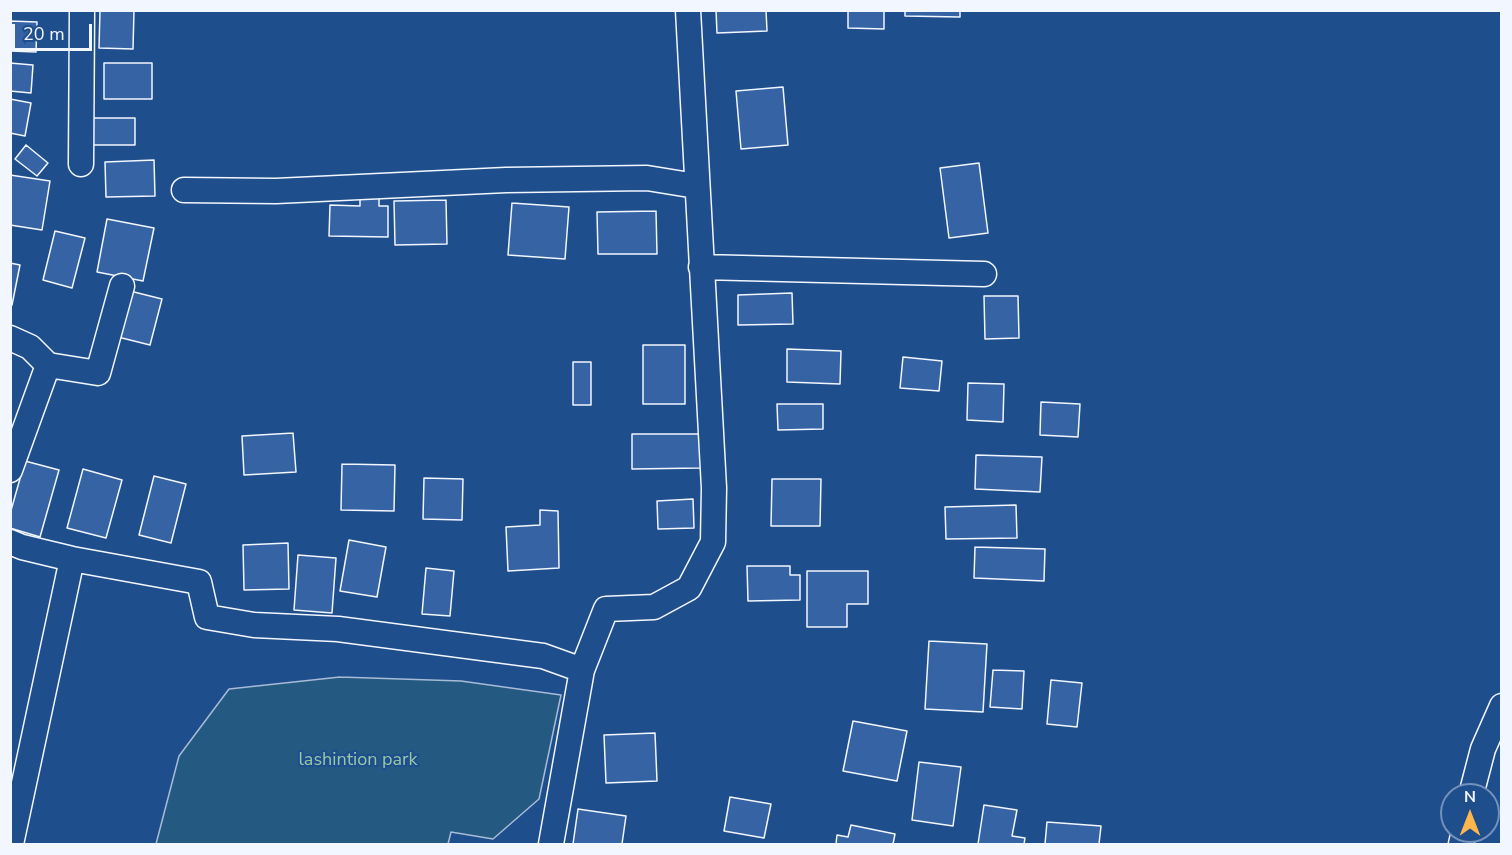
<!DOCTYPE html>
<style>
body{margin:0}
#map{position:relative;width:1512px;height:855px;overflow:hidden;background:#1f4e8c;font-family:"Nunito Sans",sans-serif}
canvas{display:block}
.frame{position:absolute;inset:0;border:12px solid #f2f6ff;pointer-events:none}
.north{position:absolute;left:1440px;top:783px;width:60px;height:60px;box-sizing:border-box;background:#1f4e8c;border:2px solid #7391ba;border-radius:50%;rotate:0deg;font-size:16px;font-weight:700;line-height:24px;text-align:center;color:#f2f6ff}
.north::after{content:'';display:block;margin:auto;width:21px;height:27px;background:#ffb74d;clip-path:polygon(50% 0,100% 100%,50% 72%,0 100%)}
.scale{position:absolute;left:12px;top:24px;width:80px;height:27px;box-sizing:border-box;border:3px solid #f2f6ff;border-top:0;padding-left:8px;font-size:18px;line-height:21px;white-space:nowrap;color:#f2f6ff;-webkit-text-stroke:4px #1f4e8c;paint-order:stroke}
</style>
<div id="map">
<canvas width="1512" height="855"></canvas>
<div class="frame"></div>
<div class="north">N</div>
<div class="scale">20 m</div>
</div>
<script>
const ctx = document.querySelector('canvas').getContext('2d');
ctx.lineJoin = 'round';
function fillPath(path, color) {
  ctx.fillStyle = color;
  ctx.fill(path, 'evenodd');
}
function toPath(rows) {
  const path = new Path2D();
  for (const r of rows) {
    path.moveTo(r[0], r[1]);
    for (let i = 2; i < r.length; i += 2) path.lineTo(r[i], r[i + 1]);
  }
  return path;
}
function trace(path, color, width, dash) {
  ctx.strokeStyle = color;
  ctx.lineWidth = width;
  ctx.lineCap = dash ? 'butt' : 'round';
  ctx.setLineDash(dash || []);
  ctx.stroke(path);
}
function drawText(font, color, halo, rows, align = 'center') {
  ctx.font = font + ' "Nunito Sans",sans-serif';
  ctx.lineWidth = 4.5;
  ctx.setLineDash([]);
  ctx.textBaseline = 'middle';
  ctx.strokeStyle = halo;
  ctx.fillStyle = color;
  for (const [text, x, y, turn = 0] of rows) {
    ctx.save();
    ctx.translate(x, y);
    ctx.rotate((+turn || 0) * Math.PI / 180);
    ctx.textAlign = isNaN(turn) ? turn : align;
    if (halo) ctx.strokeText(text, 0, 0);
    ctx.fillText(text, 0, 0);
    ctx.restore();
  }
}
const green = toPath([
 [340,677,461,681,561,695,539,799,493,839,451,832,448,844,156,844,179,756,229,689,340,677]
]);
fillPath(green, '#245a82');
trace(green, '#a8bbd7', 1.5);
const building = toPath([
 [100,10,134,10,133,49,99,48,100,10],
 [716,10,766,10,767,31,717,33,716,10],
 [848,10,884,10,884,29,848,28,848,10],
 [905,10,960,10,960,17,905,16,905,10],
 [10,21,37,22,36,52,10,51,10,21],
 [10,63,33,65,31,93,10,91,10,63],
 [104,63,152,63,152,99,104,99,104,63],
 [783,87,788,145,741,149,736,91,783,87],
 [10,99,31,103,25,136,10,133,10,99],
 [93,118,135,118,135,145,93,145,93,118],
 [26,145,48,163,37,176,15,159,26,145],
 [154,160,155,196,106,197,105,162,154,160],
 [979,163,988,233,949,238,940,168,979,163],
 [10,175,50,181,42,230,10,225,10,175],
 [360,196,379,196,379,206,388,206,388,237,329,236,330,205,360,206,360,196],
 [446,200,447,244,395,245,394,201,446,200],
 [512,203,569,207,565,259,508,255,512,203],
 [656,211,657,254,598,254,597,212,656,211],
 [107,219,154,228,143,281,97,272,107,219],
 [55,231,85,238,72,288,43,280,55,231],
 [10,263,20,265,12,305,10,305,10,263],
 [130,291,162,299,150,345,118,337,130,291],
 [792,293,793,324,738,325,738,295,792,293],
 [984,296,1018,296,1019,338,985,339,984,296],
 [643,345,685,345,685,404,643,404,643,345],
 [787,349,841,351,840,384,787,382,787,349],
 [903,357,942,361,939,391,900,388,903,357],
 [573,362,591,362,591,405,573,405,573,362],
 [968,383,1004,384,1003,422,967,420,968,383],
 [1041,402,1080,404,1078,437,1040,435,1041,402],
 [777,404,823,404,823,429,778,430,777,404],
 [293,433,296,472,244,475,242,436,293,433],
 [632,434,700,434,701,468,632,469,632,434],
 [976,455,1042,457,1040,492,975,489,976,455],
 [25,461,59,470,40,537,10,528,10,514,25,461],
 [342,464,395,465,394,511,341,510,342,464],
 [83,469,122,480,106,538,67,528,83,469],
 [154,476,186,484,171,543,139,535,154,476],
 [424,478,463,479,462,520,423,519,424,478],
 [772,479,821,479,820,526,771,526,772,479],
 [693,499,694,528,658,529,657,501,693,499],
 [1016,505,1017,538,946,539,945,507,1016,505],
 [540,510,558,511,559,568,508,571,506,527,540,525,540,510],
 [349,540,386,547,377,597,340,591,349,540],
 [288,543,289,589,244,590,243,545,288,543],
 [975,547,1045,549,1044,581,974,578,975,547],
 [298,555,336,558,332,613,294,610,298,555],
 [747,566,790,566,790,575,800,575,800,600,748,601,747,566],
 [426,568,454,571,450,616,422,614,426,568],
 [807,571,868,571,868,604,847,604,847,627,807,627,807,571],
 [929,641,987,644,983,712,925,709,929,641],
 [993,670,1024,671,1022,709,990,707,993,670],
 [1051,680,1082,683,1077,727,1047,724,1051,680],
 [853,721,907,731,897,781,843,771,853,721],
 [655,733,657,781,606,783,604,735,655,733],
 [919,762,961,767,953,826,912,820,919,762],
 [730,797,771,804,764,838,724,831,730,797],
 [984,805,1017,810,1012,836,1025,838,1024,844,978,844,984,805],
 [578,809,626,816,622,844,573,844,578,809],
 [1047,822,1101,826,1099,844,1045,844,1047,822],
 [851,825,895,834,893,844,836,844,837,835,848,837,851,825]
]);
fillPath(building, '#3563a3');
trace(building, '#f2f6ff', 1.5);
const minor = toPath([
 [81,164,82,10],
 [184,190,276,191,506,180,647,178,696,186],
 [701,267,984,274],
 [10,338,30,347,48,365],
 [10,470,48,365,98,373,122,286],
 [10,542,22,547,72,559,199,582,207,617,254,625,338,629,543,656,582,670],
 [1471,795,1483,749,1502,706],
 [11,844,72,559],
 [551,844,582,670,606,609,654,607,689,588,713,542,714,488,688,10],
 [1461,844,1464,831]
]);
trace(minor, '#f2f6ff', 27);
trace(minor, '#1f4e8c', 24);
drawText('18px', '#97c8a6', '#1f4e8c', [
 ["lashintion park",358,761]
]);
</script>
